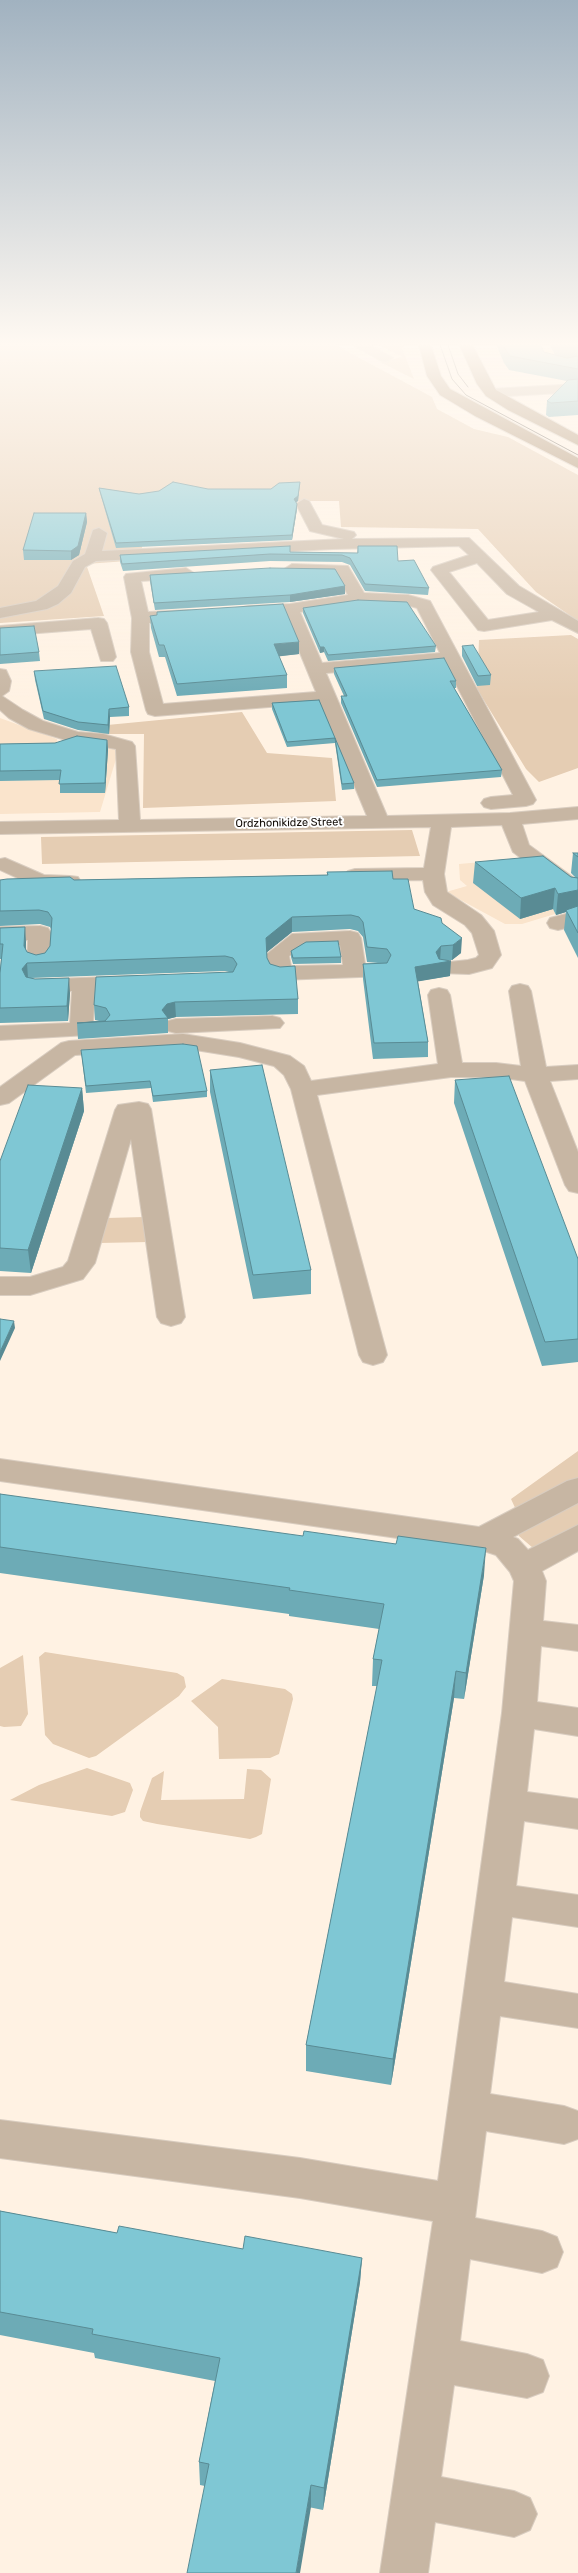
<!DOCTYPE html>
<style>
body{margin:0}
canvas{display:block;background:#fff2e3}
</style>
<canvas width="578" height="2573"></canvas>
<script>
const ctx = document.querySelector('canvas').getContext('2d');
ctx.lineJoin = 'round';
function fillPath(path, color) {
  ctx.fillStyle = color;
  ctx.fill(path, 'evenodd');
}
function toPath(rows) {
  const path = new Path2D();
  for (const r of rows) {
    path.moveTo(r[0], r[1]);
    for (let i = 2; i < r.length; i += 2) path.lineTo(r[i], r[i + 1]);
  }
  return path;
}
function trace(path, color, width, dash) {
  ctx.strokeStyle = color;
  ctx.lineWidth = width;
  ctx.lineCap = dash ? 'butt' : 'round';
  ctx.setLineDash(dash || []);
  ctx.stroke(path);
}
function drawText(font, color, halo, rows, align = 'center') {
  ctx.font = font + ' Rubik,sans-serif';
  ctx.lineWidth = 4;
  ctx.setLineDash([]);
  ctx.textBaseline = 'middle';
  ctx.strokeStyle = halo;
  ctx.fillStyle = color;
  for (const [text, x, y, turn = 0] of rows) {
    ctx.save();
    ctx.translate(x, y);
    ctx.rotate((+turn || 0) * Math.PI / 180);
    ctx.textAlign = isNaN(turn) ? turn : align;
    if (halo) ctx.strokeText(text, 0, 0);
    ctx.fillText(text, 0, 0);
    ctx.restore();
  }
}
fillPath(toPath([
 [0,718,57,739,56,750,119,749,100,812,0,814],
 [516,859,578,907,522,924,505,924,446,892,467,886,460,880,459,864]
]), '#fae4cc');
fillPath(toPath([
 [0,342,330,342,432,397,437,409,474,429,508,437,578,475,578,621,536,592,478,529,341,527,339,501,276,501,144,524,141,560,86,564,104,616,0,623],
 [372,342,403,342,404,347,402,348,414,379,380,362,403,357],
 [571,635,578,639,578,768,539,782,526,769,477,689,479,640],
 [242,712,267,753,332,758,336,801,143,808,144,734,99,734,97,726],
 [412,830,420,856,42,864,41,837],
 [145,1217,149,1242,99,1243,106,1218],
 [578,1451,578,1480,517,1512,511,1499],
 [578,1497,578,1527,533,1548,519,1536,518,1531],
 [45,1652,177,1673,184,1677,186,1687,179,1696,96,1756,89,1758,53,1744,45,1735,39,1657],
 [23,1655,28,1714,21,1726,4,1727,0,1726,0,1668],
 [222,1679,285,1689,292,1694,293,1699,279,1754,270,1758,219,1759,218,1727,191,1701],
 [87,1768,130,1783,133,1790,125,1812,112,1816,10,1800,39,1785],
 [247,1769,261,1770,271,1779,262,1834,256,1837,250,1839,157,1824,143,1821,140,1817,140,1812,152,1778,164,1771,161,1800,244,1799]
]), '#e5cdb3');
const minor = toPath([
 [347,342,364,342,393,358,386,362,381,361,347,342],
 [578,384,578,392,491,397,484,393,491,389,578,384],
 [304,499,309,501,322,525,354,532,356,535,352,539,469,538,519,586,578,621,578,633,552,620,484,631,478,630,431,570,433,567,469,555,459,546,333,549,96,561,85,567,71,593,58,604,47,609,0,618,0,608,36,601,58,586,73,561,85,554,93,530,99,528,107,533,102,551,344,539,310,531,296,504,304,499],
 [477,563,507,594,539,612,488,620,449,572,477,563],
 [292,564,348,566,364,593,408,595,430,601,536,800,533,804,526,806,491,809,484,807,481,803,484,799,491,797,513,795,445,663,326,673,387,816,510,813,578,807,578,819,522,824,529,845,578,881,578,897,570,896,513,852,502,825,451,827,444,874,447,892,481,915,494,931,501,955,492,968,469,974,440,973,437,968,440,963,468,960,476,958,479,955,472,933,465,925,433,905,425,892,423,880,355,881,348,879,344,875,348,871,355,869,424,868,431,827,0,834,0,822,119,820,116,749,69,741,29,729,9,718,0,710,0,669,6,670,11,681,9,691,2,696,23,710,43,721,78,732,103,734,132,742,135,746,140,820,367,816,320,703,155,716,148,714,146,710,131,652,132,618,124,577,126,574,186,568,194,573,186,578,141,581,148,612,188,610,194,611,197,615,194,619,188,620,149,623,149,652,163,704,316,692,284,614,249,616,243,615,240,611,243,607,249,606,290,604,348,595,336,574,286,572,284,569,292,564],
 [358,603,407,605,417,608,440,653,322,663,300,612,358,603],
 [98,618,104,619,107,623,116,657,113,661,101,661,91,629,0,636,0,626,98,618],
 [5,858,44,875,70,876,78,877,81,882,78,887,70,888,33,885,0,870,0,859,5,858],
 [578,911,578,925,558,930,550,928,547,923,550,918,578,911],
 [40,926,48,928,51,933,49,961,46,966,38,968,30,966,27,961,28,940,0,941,0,927,40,926],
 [350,931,358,933,361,938,365,964,386,966,389,971,386,976,280,980,272,978,269,973,267,954,292,934,350,931],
 [340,945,343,965,291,966,289,956,305,946,340,945],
 [132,976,140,978,143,983,140,988,95,991,93,1022,106,1024,110,1029,106,1034,0,1040,0,1026,70,1023,72,991,36,992,28,990,25,985,28,980,132,976],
 [520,984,528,986,531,991,546,1067,578,1065,578,1079,550,1081,578,1152,578,1193,569,1191,565,1185,525,1081,496,1077,451,1077,317,1095,387,1355,383,1362,373,1365,363,1362,359,1355,291,1089,284,1075,274,1066,239,1057,183,1048,75,1055,9,1103,0,1105,0,1087,61,1043,69,1041,183,1034,240,1043,290,1056,304,1066,311,1081,438,1064,428,995,431,990,439,988,447,990,450,995,462,1063,496,1063,521,1066,509,991,512,986,520,984],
 [272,1016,280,1018,284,1023,280,1028,176,1033,168,1031,164,1026,168,1021,176,1019,272,1016],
 [139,1102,148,1104,151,1109,185,1317,181,1323,171,1326,161,1323,157,1317,131,1139,95,1263,83,1279,30,1295,0,1295,0,1277,30,1277,63,1267,68,1261,115,1110,118,1105,139,1102],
 [0,1459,479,1527,567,1481,578,1478,578,1503,513,1537,518,1539,528,1550,578,1525,578,1551,542,1571,546,1581,543,1621,578,1625,578,1651,541,1646,537,1702,578,1708,578,1736,534,1729,527,1792,578,1799,578,1829,524,1821,516,1886,578,1895,578,1927,512,1917,504,1982,578,1994,578,2028,500,2016,490,2094,564,2106,578,2111,578,2139,564,2144,486,2131,475,2218,542,2231,557,2237,563,2252,557,2267,542,2273,470,2259,460,2341,527,2354,543,2360,549,2376,543,2392,527,2398,454,2385,441,2477,514,2491,530,2498,537,2514,530,2530,514,2537,435,2522,428,2573,380,2573,433,2221,300,2198,0,2158,0,2120,300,2158,438,2181,502,1713,514,1581,510,1572,496,1555,481,1550,0,1481,0,1459]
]);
const major = toPath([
 [418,342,430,342,441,376,450,389,578,458,578,468,475,416,440,395,427,376,418,342],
 [458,342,471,342,496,390,578,435,578,445,508,410,486,396,477,384,458,342]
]);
trace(minor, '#d9cdc0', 2);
trace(major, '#d9cdc0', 2);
fillPath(minor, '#c7b6a3');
fillPath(major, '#a0815e');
trace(toPath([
 [439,342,452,379,466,395,578,455],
 [447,342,458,374,468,387]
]), '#5b534b', 1);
fillPath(toPath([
 [495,342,539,342,544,352,555,355,548,342,578,342,578,415,549,417,546,415,547,401,567,381,509,370,504,363],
 [300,482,298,501,296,502,297,509,292,540,116,548,100,493,99,488,139,494,208,489,271,489],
 [86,513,87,522,79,555,71,560,24,560,23,550],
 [358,546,398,561,429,588,428,595,365,591,350,565,342,562,270,561,123,571,120,562,120,555,290,552,357,553],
 [150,575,345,586,345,594,290,602,155,610,150,582],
 [303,608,436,646,435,652,328,661,324,652,320,653,303,613],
 [150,616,299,654,279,656,287,675,287,688,177,696,165,657,159,657,151,628],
 [0,628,39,652,40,661,0,664],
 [462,646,491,675,490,685,477,686,462,656],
 [334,668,456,681,456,688,454,688,502,770,501,777,377,787,341,703,341,696,344,696,334,674],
 [34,671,129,707,129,716,110,717,109,734,78,730,44,719,35,680],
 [319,700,354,783,354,789,342,790,335,743,287,747,272,709,272,703],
 [107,740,108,750,105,793,60,793,60,780,0,781,0,744,55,743],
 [573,853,578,853,578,958,564,930,566,912,556,915,553,909,520,919,473,883,475,862,576,878,571,873],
 [327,872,393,879,414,909,442,923,461,953,452,960,447,960,450,976,418,981,428,1042,428,1057,373,1059,363,979,363,964,378,963,367,962,363,937,358,931,350,929,292,932,267,952,267,958,270,964,298,999,298,1014,176,1017,168,1019,168,1033,78,1039,77,1023,99,1021,95,1020,94,1005,229,972,225,971,31,978,70,993,68,1021,0,1023,0,972,1,959,0,959,0,928,26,942,26,950,27,952,36,955,45,953,50,946,51,929,50,927,40,924,0,926,0,880,74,880,327,875],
 [291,951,341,957,341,963,293,964,291,957],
 [81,1050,207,1091,207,1097,153,1102,151,1088,86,1093],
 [210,1070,311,1270,311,1294,253,1299,210,1092],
 [455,1080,578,1259,578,1362,542,1366,454,1103],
 [82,1088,84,1111,31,1273,0,1271,0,1161],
 [0,1494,484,1575,464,1699,454,1698,391,2085,306,2071,306,2045,377,1686,372,1686,373,1659,379,1629,289,1616,289,1614,0,1573],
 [0,2211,117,2233,243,2249,362,2258,360,2282,323,2510,200,2485,199,2462,215,2381,95,2358,94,2353,0,2335]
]), '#6dabb6');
fillPath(toPath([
 [300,482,298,501,294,504,294,499],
 [297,504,297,509,292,540,292,535],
 [86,513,87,522,79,555,71,560,71,551],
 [345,586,345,594,290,602,290,595],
 [299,642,299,654,274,657,274,644],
 [320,647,324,647,324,652,320,653],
 [109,709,110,717,109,734,108,725],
 [107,740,108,750,105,793,105,783],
 [555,888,553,909,520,919,521,898],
 [578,890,578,910,566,910,566,912,556,915,558,894],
 [292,917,292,932,266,953,266,938],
 [25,927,26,942,25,961,24,946],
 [462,938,461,953,452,960,453,945],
 [441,946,440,961,451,961,450,976,415,982,415,967,436,952],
 [27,963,28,978,23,984,22,969],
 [69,978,70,993,68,1021,67,1006],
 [175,1002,176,1017,168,1019,162,1010,167,1004],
 [82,1088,84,1111,31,1273,28,1250],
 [14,1321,15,1328,0,1361,0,1352],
 [486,1548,484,1575,464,1699,466,1673],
 [456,1671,454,1698,391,2085,393,2059],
 [362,2258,360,2282,323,2510,324,2488],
 [311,2485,311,2507,300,2573,296,2573]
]), '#598b94');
const building = toPath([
 [502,342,539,342,544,352,567,358,578,356,578,369,510,356,505,349,502,342],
 [557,342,578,342,578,345,557,343,557,342],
 [578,379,578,401,551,403,547,401,568,380,578,379],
 [173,482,208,489,271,489,279,483,300,482,298,496,294,499,297,504,292,535,116,543,99,488,139,494,159,491,173,482],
 [34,513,86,513,78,546,71,551,23,550,34,513],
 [290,546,290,552,358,553,358,546,397,546,398,561,414,560,429,588,365,584,350,558,342,555,270,554,122,564,120,555,290,546],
 [270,568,335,569,345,586,290,595,154,603,150,575,270,568],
 [358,600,407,602,436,646,328,655,324,647,320,647,303,608,358,600],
 [283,604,299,642,274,644,287,675,177,684,164,645,159,645,150,616,157,615,157,612,283,604],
 [34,626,39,652,0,655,0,628,34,626],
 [473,645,491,675,478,676,462,646,473,645],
 [444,658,456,681,450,681,502,770,377,780,341,696,347,696,334,668,444,658],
 [116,666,129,707,109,709,108,725,78,722,43,711,34,671,116,666],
 [319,700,354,783,342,784,335,738,287,742,272,703,319,700],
 [77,736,107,740,105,783,59,784,61,770,0,771,0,744,55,743,77,736],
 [573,853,578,853,578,857,573,853],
 [543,856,571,877,578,878,578,890,558,894,555,888,521,898,475,862,543,856],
 [392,871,393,879,408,879,414,909,441,918,442,923,462,938,453,945,441,946,436,952,439,959,451,961,415,967,428,1042,374,1043,363,964,387,963,391,955,387,949,367,947,363,922,359,917,351,915,292,917,266,938,267,958,270,964,280,967,295,966,298,999,175,1002,167,1004,162,1010,168,1018,77,1023,105,1021,110,1015,106,1008,94,1005,96,977,233,972,237,964,233,958,225,956,27,963,22,969,26,977,35,979,69,978,67,1006,0,1008,0,973,3,944,0,944,0,928,25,927,24,946,27,952,36,955,45,953,50,946,52,918,48,912,39,910,0,911,0,880,7,879,70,877,74,880,328,875,327,872,392,871],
 [578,906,578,933,566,910,578,906],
 [338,941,341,957,293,958,291,951,306,942,338,941],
 [183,1044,197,1046,207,1091,153,1096,150,1081,86,1086,81,1050,183,1044],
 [262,1065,311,1270,253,1275,210,1070,262,1065],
 [509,1076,578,1259,578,1339,545,1342,455,1080,509,1076],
 [28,1085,82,1088,28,1250,0,1248,0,1161,28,1085],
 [0,1319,14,1321,0,1352,0,1319],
 [0,1494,303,1536,304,1531,396,1544,398,1536,486,1548,466,1673,456,1671,393,2059,306,2045,382,1660,373,1659,384,1604,289,1590,290,1588,0,1547,0,1494],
 [0,2211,117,2233,119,2226,243,2249,245,2236,362,2258,324,2488,311,2485,296,2573,187,2573,209,2464,199,2462,220,2358,92,2334,93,2329,0,2312,0,2211]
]);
fillPath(building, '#7fc7d4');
trace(building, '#598b94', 1);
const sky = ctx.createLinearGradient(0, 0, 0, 702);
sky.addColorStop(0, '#a1b2c0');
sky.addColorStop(0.49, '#fff9f2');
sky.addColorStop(1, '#fff9f200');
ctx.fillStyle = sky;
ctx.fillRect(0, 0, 578, 702);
drawText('11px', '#120c07', '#fff', [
 ["Ordzhonikidze Street",289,823,-1]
]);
</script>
